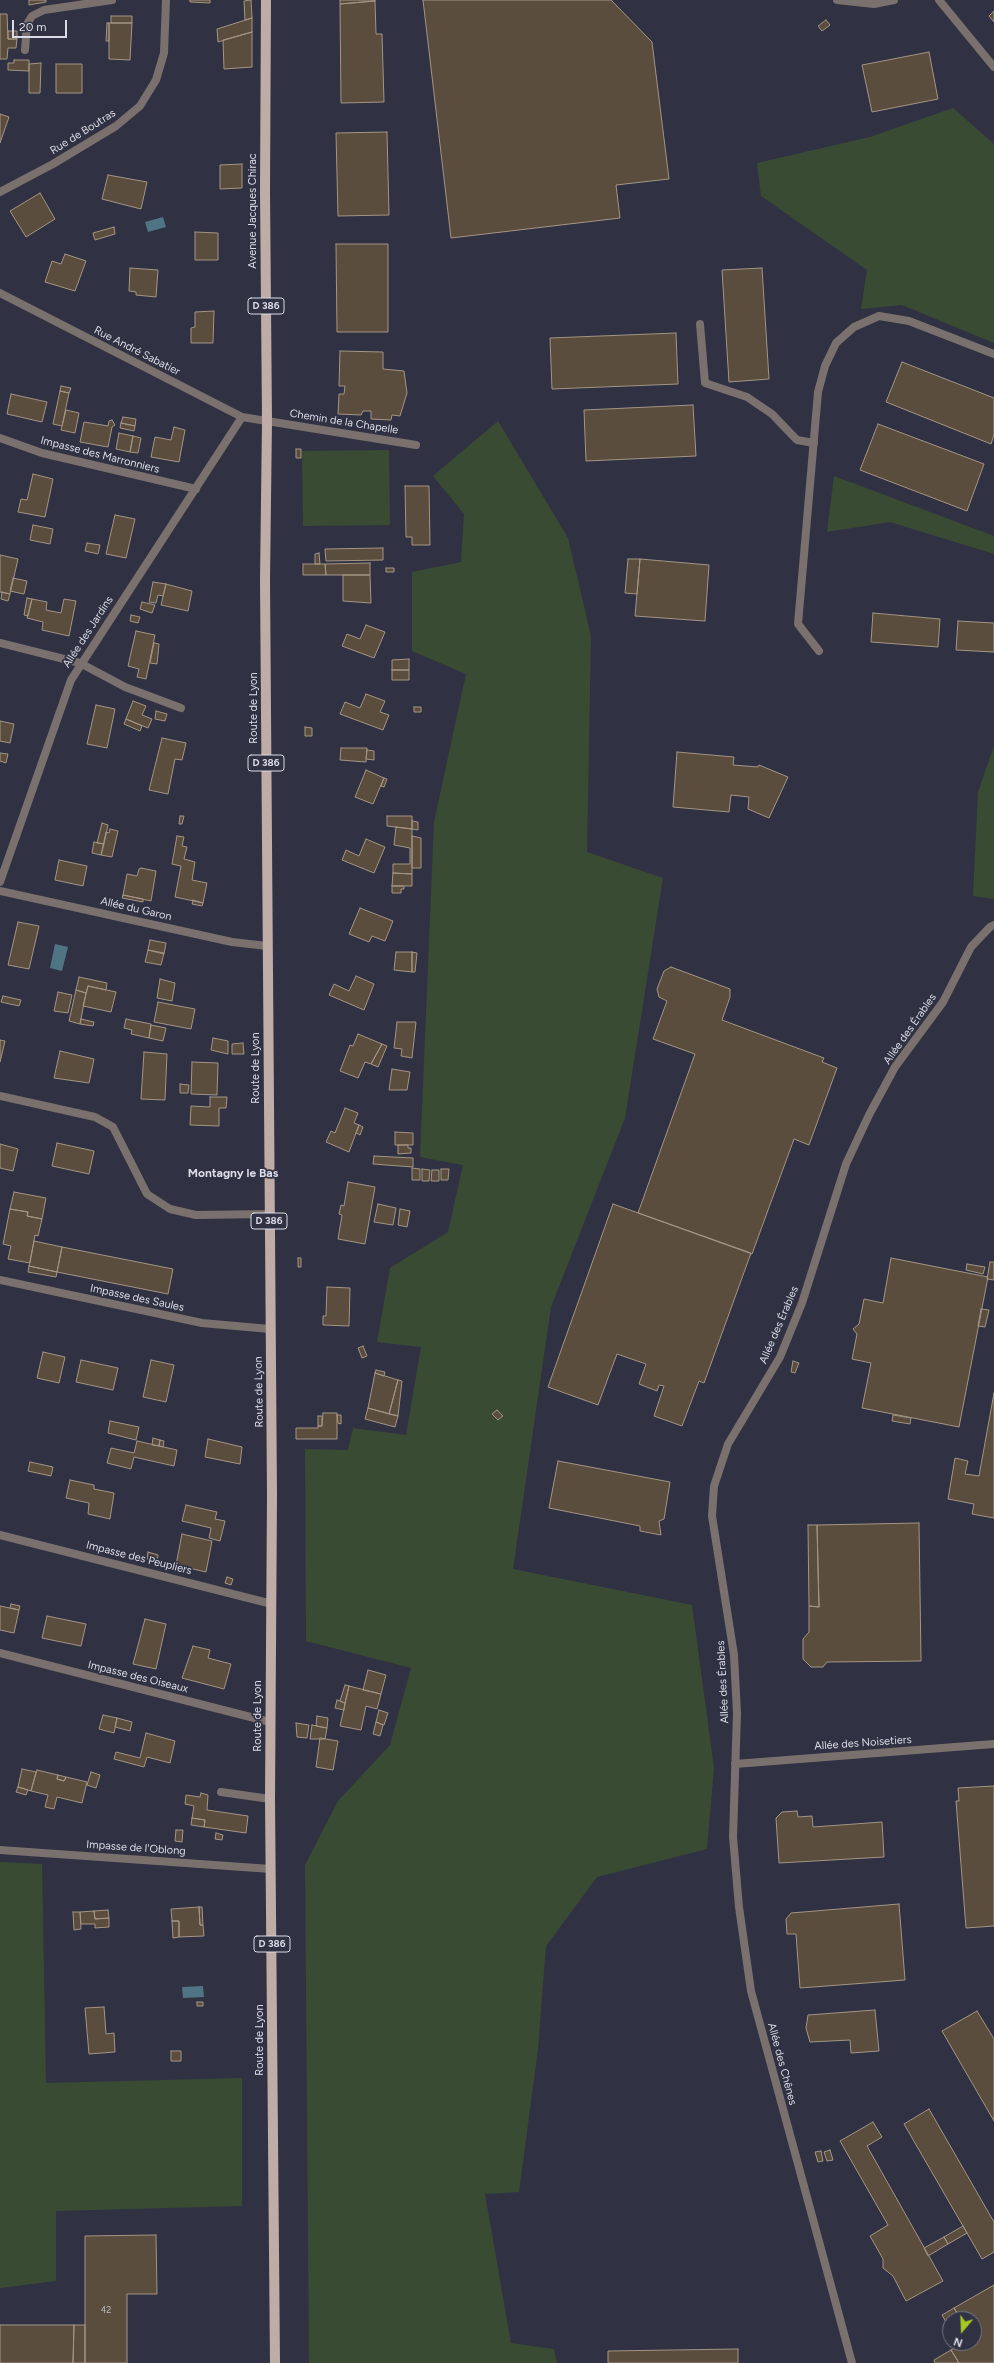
<!DOCTYPE html>
<meta charset="utf-8">
<style>
body{margin:0}
#map{position:relative;width:994px;height:2363px;overflow:hidden;background:#303243;font-family:Figtree,sans-serif}
canvas{display:block}
.north{position:absolute;left:942px;top:2311px;width:40px;height:40px;box-sizing:border-box;background:#303243;border:1px solid #747684;border-radius:50%;rotate:199deg;font-size:11px;font-weight:700;line-height:16px;text-align:center;color:#dadbe6}
.north::after{content:'';display:block;margin:auto;width:14px;height:18px;background:#a5c823;clip-path:polygon(50% 0,100% 100%,50% 72%,0 100%)}
.scale{position:absolute;left:12px;top:20px;width:55px;height:18px;box-sizing:border-box;border:2px solid #dadbe6;border-top:0;padding-left:5px;font-size:12px;line-height:14px;white-space:nowrap;color:#dadbe6;-webkit-text-stroke:3px #303243;paint-order:stroke}
</style>
<div id="map">
<canvas width="994" height="2363"></canvas>
<div class="north">N</div>
<div class="scale">20 m</div>
</div>
<script>
const ctx = document.querySelector('canvas').getContext('2d');
ctx.lineJoin = 'round';
function fillPath(path, color) {
  ctx.fillStyle = color;
  ctx.fill(path, 'evenodd');
}
function toPath(rows) {
  const path = new Path2D();
  for (const r of rows) {
    path.moveTo(r[0], r[1]);
    for (let i = 2; i < r.length; i += 2) path.lineTo(r[i], r[i + 1]);
  }
  return path;
}
function trace(path, color, width, dash) {
  ctx.strokeStyle = color;
  ctx.lineWidth = width;
  ctx.lineCap = dash ? 'butt' : 'round';
  ctx.setLineDash(dash || []);
  ctx.stroke(path);
}
function drawText(font, color, halo, rows, align = 'center') {
  ctx.font = font + ' Figtree,sans-serif';
  ctx.lineWidth = 3.5;
  ctx.setLineDash([]);
  ctx.textBaseline = 'middle';
  ctx.strokeStyle = halo;
  ctx.fillStyle = color;
  for (const [text, x, y, turn = 0] of rows) {
    ctx.save();
    ctx.translate(x, y);
    ctx.rotate((+turn || 0) * Math.PI / 180);
    ctx.textAlign = isNaN(turn) ? turn : align;
    if (halo) ctx.strokeText(text, 0, 0);
    ctx.fillText(text, 0, 0);
    ctx.restore();
  }
}
fillPath(toPath([
 [953,108,994,144,994,343,902,305,861,309,867,270,761,196,757,163,870,137],
 [498,421,568,538,591,636,587,852,663,878,625,1118,551,1307,513,1569,692,1605,714,1768,707,1849,597,1877,546,1946,538,2049,519,2192,485,2194,511,2343,554,2349,557,2363,309,2363,305,1865,338,1801,390,1745,411,1668,306,1641,305,1449,348,1450,353,1428,406,1435,421,1347,377,1342,390,1268,448,1232,463,1165,420,1157,434,822,466,674,412,651,412,572,461,562,464,514,433,476],
 [389,450,390,525,303,526,302,451],
 [834,476,994,536,994,554,890,522,827,532],
 [994,746,994,899,973,896,978,792],
 [0,1862,42,1864,46,2083,242,2078,242,2206,56,2211,56,2281,0,2288]
]), '#3a4b33');
fillPath(toPath([
 [163,217,166,227,148,232,145,222],
 [55,944,68,947,62,971,50,968],
 [203,1986,204,1997,183,1998,182,1987]
]), '#4f7483');
const building = toPath([
 [29,0,46,0,46,2,29,5,29,0],
 [190,0,210,0,210,3,190,2,190,0],
 [251,0,252,18,245,20,244,1,251,0],
 [340,0,375,0,375,1,340,4,340,0],
 [423,0,611,0,652,42,669,179,616,185,620,218,451,238,423,0],
 [375,1,376,34,382,34,384,102,341,103,340,4,375,1],
 [994,11,994,22,989,16,994,11],
 [0,14,7,14,8,39,17,39,16,48,8,48,7,59,0,59,0,14],
 [111,16,132,16,132,23,111,23,111,16],
 [252,18,252,32,218,42,217,29,252,18],
 [826,20,830,25,822,31,818,26,826,20],
 [107,23,109,23,109,41,106,41,107,23],
 [109,23,132,23,130,60,109,59,109,23],
 [8,31,17,31,17,39,8,39,8,31],
 [252,32,252,67,224,69,223,40,252,32],
 [929,52,938,99,872,112,862,65,929,52],
 [14,60,29,60,29,71,8,70,8,63,14,63,14,60],
 [41,63,40,93,29,93,29,64,41,63],
 [56,64,82,64,82,93,56,93,56,64],
 [0,114,9,117,0,143,0,114],
 [387,132,389,215,338,216,336,133,387,132],
 [242,164,242,188,220,189,220,165,242,164],
 [108,175,147,182,141,209,102,199,108,175],
 [40,193,55,219,26,237,10,211,40,193],
 [114,227,115,234,95,240,93,233,114,227],
 [195,232,218,233,218,260,195,260,195,232],
 [336,244,388,244,388,332,337,332,336,244],
 [65,254,86,261,75,291,45,282,52,261,61,264,65,254],
 [130,268,158,270,156,297,136,295,136,292,129,291,130,268],
 [762,268,769,379,729,382,722,270,762,268],
 [214,311,213,343,191,343,191,328,195,327,195,312,214,311],
 [676,333,678,384,552,389,550,338,676,333],
 [340,351,383,352,383,369,404,371,407,393,400,416,392,415,391,420,371,419,371,411,363,411,361,415,338,414,339,394,344,394,345,386,339,386,340,351],
 [902,362,994,398,994,435,991,444,886,402,902,362],
 [61,386,71,388,69,393,60,391,61,386],
 [60,391,69,393,62,426,53,424,60,391],
 [11,394,47,402,42,422,7,414,11,394],
 [693,405,696,456,586,461,584,410,693,405],
 [66,410,79,413,75,433,61,430,66,410],
 [123,417,136,419,135,426,121,423,123,417],
 [112,420,115,425,112,427,108,447,80,442,84,422,108,426,109,421,112,420],
 [121,423,135,426,134,431,120,428,121,423],
 [878,424,984,464,967,511,860,470,878,424],
 [174,427,185,430,179,462,151,457,155,437,171,440,174,427],
 [119,433,133,436,130,452,116,449,119,433],
 [133,436,141,438,138,453,130,452,133,436],
 [296,449,301,449,301,458,296,458,296,449],
 [33,474,53,479,45,517,18,512,21,499,27,500,33,474],
 [405,486,429,486,430,545,412,545,412,537,406,537,405,486],
 [115,515,135,519,126,558,106,554,115,515],
 [33,525,53,529,50,544,30,540,33,525],
 [87,543,100,545,98,554,85,551,87,543],
 [383,548,383,560,326,561,325,549,383,548],
 [319,553,320,564,315,564,315,554,319,553],
 [0,555,18,559,10,594,0,592,0,555],
 [628,559,640,559,637,594,625,593,628,559],
 [640,559,709,565,705,621,635,616,640,559],
 [370,563,370,575,326,575,325,564,370,563],
 [303,564,325,564,326,575,303,575,303,564],
 [386,568,394,568,394,572,386,572,386,568],
 [343,575,370,575,371,603,343,601,343,575],
 [13,578,27,581,24,594,10,591,13,578],
 [153,582,166,584,163,596,158,595,156,603,149,602,153,582],
 [166,584,192,591,188,611,161,605,166,584],
 [2,592,10,594,8,601,1,599,2,592],
 [27,598,32,599,28,616,24,615,27,598],
 [32,599,47,602,46,610,61,613,64,599,76,601,69,636,42,630,43,622,27,618,32,599],
 [142,602,155,605,152,613,140,609,142,602],
 [873,613,940,619,938,647,871,642,873,613],
 [131,615,140,617,138,623,130,621,131,615],
 [958,621,994,623,994,652,956,650,958,621],
 [366,625,385,632,374,658,342,646,347,634,360,639,366,625],
 [136,631,155,635,146,679,137,677,139,669,128,666,136,631],
 [154,643,159,644,157,664,150,663,154,643],
 [409,659,409,670,392,670,392,660,409,659],
 [392,670,409,670,409,680,392,680,392,670],
 [366,694,385,701,380,712,389,715,383,730,340,714,345,702,360,708,366,694],
 [133,701,146,706,142,715,152,719,148,728,126,719,133,701],
 [96,705,115,709,107,748,87,744,96,705],
 [414,707,421,707,421,712,414,712,414,707],
 [156,711,167,714,165,721,155,719,156,711],
 [126,719,142,726,140,731,124,724,126,719],
 [0,721,14,724,10,743,0,741,0,721],
 [305,727,312,728,312,736,305,736,305,727],
 [162,738,186,743,182,760,175,759,168,794,149,790,162,738],
 [341,748,367,748,366,762,340,760,341,748],
 [367,750,374,751,374,760,366,759,367,750],
 [677,752,734,757,733,765,758,767,759,765,788,777,769,818,748,809,749,797,731,795,729,812,673,807,677,752],
 [0,753,8,754,6,763,0,761,0,753],
 [366,770,384,778,373,804,355,797,366,770],
 [384,778,387,779,384,787,381,786,384,778],
 [180,816,184,816,182,824,179,824,180,816],
 [387,816,412,816,412,829,387,826,387,816],
 [412,821,418,822,418,830,412,829,412,821],
 [102,823,108,825,104,844,97,843,102,823],
 [396,827,412,829,412,874,393,873,393,864,410,864,410,848,394,845,396,827],
 [110,829,118,831,112,857,101,855,106,832,109,833,110,829],
 [177,836,184,837,182,846,187,847,184,859,195,862,192,880,207,883,203,903,175,897,181,866,172,864,177,836],
 [412,836,421,838,421,868,412,868,412,836],
 [366,839,385,847,374,873,342,860,346,850,359,856,366,839],
 [94,842,104,844,101,855,92,853,94,842],
 [59,860,87,866,83,886,55,880,59,860],
 [141,868,156,871,151,901,123,895,127,874,137,876,139,869,141,868],
 [393,873,412,874,412,886,392,886,393,873],
 [392,886,404,886,404,889,401,889,401,893,392,893,392,886],
 [123,895,143,899,143,902,122,898,123,895],
 [193,900,203,903,202,906,192,904,193,900],
 [360,908,393,921,385,941,372,936,369,942,349,934,360,908],
 [18,922,39,926,29,969,8,965,18,922],
 [150,940,166,943,164,954,148,950,150,940],
 [148,950,164,953,161,965,145,962,148,950],
 [396,952,412,952,412,972,394,970,396,952],
 [412,952,417,953,415,972,412,972,412,952],
 [671,967,730,989,730,997,722,1020,824,1058,822,1062,837,1068,809,1145,794,1139,752,1254,638,1213,695,1054,653,1039,667,1001,659,997,657,989,664,971,671,967],
 [356,976,374,984,364,1010,329,995,334,984,349,991,356,976],
 [79,977,107,983,106,990,88,986,86,993,76,990,79,977],
 [160,979,175,983,172,1001,157,998,160,979],
 [88,986,116,992,111,1012,83,1006,88,986],
 [76,990,86,993,80,1024,69,1021,76,990],
 [58,992,72,995,68,1013,54,1011,58,992],
 [3,996,21,1000,19,1006,1,1002,3,996],
 [158,1002,195,1009,191,1029,154,1022,158,1002],
 [81,1019,94,1022,93,1026,80,1024,81,1019],
 [126,1019,151,1024,149,1038,131,1034,132,1030,124,1028,126,1019],
 [397,1022,416,1022,412,1058,401,1056,402,1049,394,1048,397,1022],
 [151,1025,166,1028,163,1041,149,1038,151,1025],
 [358,1034,382,1044,371,1064,365,1062,358,1078,340,1071,350,1045,353,1046,358,1034],
 [213,1038,228,1041,228,1054,211,1050,213,1038],
 [0,1040,5,1041,0,1062,0,1040],
 [243,1043,244,1054,232,1054,232,1044,243,1043],
 [382,1044,387,1046,378,1067,371,1064,382,1044],
 [60,1051,94,1059,89,1083,54,1078,60,1051],
 [144,1052,167,1054,165,1100,141,1099,144,1052],
 [192,1062,218,1063,217,1095,191,1094,192,1062],
 [392,1069,410,1072,407,1090,389,1090,392,1069],
 [180,1084,189,1085,188,1093,180,1093,180,1084],
 [210,1097,227,1097,226,1108,219,1108,219,1126,190,1125,191,1106,210,1107,210,1097],
 [345,1108,358,1113,354,1123,359,1125,349,1152,326,1142,331,1131,335,1133,345,1108],
 [359,1125,363,1127,360,1135,356,1133,359,1125],
 [395,1132,413,1133,413,1145,395,1145,395,1132],
 [57,1143,94,1151,89,1174,52,1166,57,1143],
 [0,1144,18,1149,13,1171,0,1168,0,1144],
 [398,1145,408,1145,408,1148,411,1148,411,1153,398,1154,398,1145],
 [374,1156,413,1158,413,1167,373,1164,374,1156],
 [412,1168,420,1169,420,1180,412,1180,412,1168],
 [422,1169,430,1170,429,1181,422,1181,422,1169],
 [441,1169,449,1169,448,1180,441,1180,441,1169],
 [432,1170,439,1170,439,1181,431,1181,432,1170],
 [348,1182,375,1187,365,1244,338,1239,342,1215,339,1214,341,1205,344,1206,348,1182],
 [14,1192,46,1198,42,1219,27,1216,28,1212,10,1209,14,1192],
 [378,1204,396,1208,393,1225,374,1222,378,1204],
 [613,1204,751,1253,704,1383,699,1381,682,1426,654,1416,664,1386,659,1385,657,1391,639,1384,646,1364,617,1354,598,1405,548,1387,613,1204],
 [10,1209,28,1212,27,1216,42,1219,38,1236,35,1235,30,1263,8,1259,11,1246,3,1244,10,1209],
 [400,1209,410,1211,407,1227,398,1225,400,1209],
 [34,1241,62,1247,57,1272,29,1266,34,1241],
 [62,1247,173,1269,168,1294,57,1272,62,1247],
 [298,1258,301,1258,301,1267,298,1267,298,1258],
 [891,1258,988,1277,959,1427,862,1408,871,1363,852,1359,857,1334,853,1329,859,1324,864,1299,883,1303,891,1258],
 [990,1262,994,1262,994,1280,987,1279,990,1262],
 [967,1264,985,1267,983,1274,966,1270,967,1264],
 [29,1266,57,1272,56,1277,28,1272,29,1266],
 [327,1287,350,1288,349,1326,323,1325,323,1316,326,1316,327,1287],
 [981,1309,989,1310,985,1327,978,1326,981,1309],
 [363,1346,367,1356,362,1358,358,1348,363,1346],
 [43,1352,65,1357,59,1383,37,1378,43,1352],
 [81,1360,118,1368,113,1390,76,1382,81,1360],
 [151,1360,174,1365,166,1402,143,1397,151,1360],
 [793,1361,799,1363,795,1373,791,1372,793,1361],
 [376,1370,385,1372,384,1376,375,1373,376,1370],
 [375,1373,398,1380,389,1414,368,1408,375,1373],
 [398,1380,402,1381,398,1416,389,1414,398,1380],
 [994,1393,994,1518,972,1514,974,1504,948,1499,955,1458,968,1461,965,1474,979,1476,994,1393],
 [368,1408,398,1416,395,1427,365,1419,368,1408],
 [497,1410,503,1416,498,1420,492,1414,497,1410],
 [323,1413,337,1413,337,1439,296,1439,296,1428,318,1428,318,1426,322,1426,323,1413],
 [337,1415,341,1415,341,1424,338,1423,337,1415],
 [893,1415,911,1418,910,1424,892,1421,893,1415],
 [318,1416,322,1416,322,1426,318,1426,318,1416],
 [110,1421,139,1427,136,1440,108,1433,110,1421],
 [153,1438,160,1440,159,1446,152,1445,153,1438],
 [208,1439,242,1447,240,1464,205,1457,208,1439],
 [160,1440,164,1441,163,1447,159,1446,160,1440],
 [137,1441,177,1450,174,1466,134,1457,131,1469,107,1463,111,1448,134,1453,137,1441],
 [558,1461,670,1482,664,1519,659,1521,661,1535,640,1531,640,1526,549,1508,558,1461],
 [30,1462,53,1467,51,1476,28,1471,30,1462],
 [70,1480,94,1485,94,1489,114,1493,110,1519,88,1514,89,1503,66,1498,70,1480],
 [186,1505,217,1512,215,1519,225,1521,220,1541,209,1538,211,1528,182,1521,186,1505],
 [919,1523,921,1661,827,1662,823,1667,811,1667,803,1659,803,1639,809,1632,809,1606,819,1607,817,1525,919,1523],
 [808,1525,817,1525,819,1607,809,1606,808,1525],
 [182,1534,212,1541,206,1572,176,1565,182,1534],
 [148,1552,158,1555,157,1561,147,1559,148,1552],
 [227,1577,233,1579,231,1585,225,1583,227,1577],
 [11,1604,20,1606,19,1610,10,1608,11,1604],
 [0,1606,19,1610,14,1633,0,1630,0,1606],
 [47,1616,86,1624,81,1646,42,1638,47,1616],
 [145,1619,166,1624,156,1669,133,1664,145,1619],
 [193,1646,210,1650,208,1658,231,1664,224,1689,182,1678,193,1646],
 [368,1670,386,1675,381,1694,363,1690,368,1670],
 [345,1685,349,1686,345,1703,340,1701,345,1685],
 [349,1686,381,1694,377,1709,366,1706,361,1730,340,1726,349,1686],
 [337,1700,345,1703,344,1710,335,1708,337,1700],
 [379,1710,388,1713,384,1725,376,1722,379,1710],
 [103,1715,117,1718,114,1733,99,1729,103,1715],
 [317,1716,328,1718,327,1728,316,1726,317,1716],
 [117,1718,132,1722,130,1731,115,1727,117,1718],
 [376,1722,383,1725,380,1736,373,1734,376,1722],
 [296,1723,309,1725,307,1738,297,1737,296,1723],
 [312,1725,327,1728,325,1739,310,1739,312,1725],
 [146,1733,175,1741,170,1763,147,1757,144,1767,114,1759,116,1752,140,1758,146,1733],
 [320,1738,338,1741,333,1770,316,1767,320,1738],
 [22,1769,36,1772,31,1791,18,1787,22,1769],
 [37,1770,58,1775,57,1779,64,1781,66,1777,87,1782,82,1803,57,1797,54,1809,45,1807,48,1795,31,1791,37,1770],
 [91,1772,100,1775,96,1788,87,1785,91,1772],
 [58,1775,66,1777,64,1781,57,1779,58,1775],
 [994,1786,994,1926,966,1928,956,1801,959,1801,958,1788,994,1786],
 [18,1787,28,1790,26,1795,16,1792,18,1787],
 [201,1793,208,1795,207,1810,248,1816,246,1833,204,1827,205,1820,192,1818,194,1806,185,1804,186,1795,200,1797,201,1793],
 [797,1811,798,1817,812,1816,813,1827,882,1822,884,1857,779,1863,776,1818,782,1812,797,1811],
 [192,1818,205,1820,204,1827,191,1825,192,1818],
 [176,1830,183,1830,182,1842,175,1841,176,1830],
 [216,1833,223,1835,222,1840,215,1839,216,1833],
 [899,1904,905,1980,800,1988,796,1934,787,1934,786,1919,791,1913,899,1904],
 [199,1907,202,1907,203,1925,200,1925,199,1907],
 [199,1907,200,1925,203,1925,204,1936,179,1937,179,1921,172,1921,171,1909,199,1907],
 [108,1910,109,1918,95,1919,94,1911,108,1910],
 [94,1911,95,1919,109,1918,109,1927,95,1928,95,1924,81,1924,80,1912,94,1911],
 [73,1912,80,1912,81,1929,74,1930,73,1912],
 [172,1921,179,1921,179,1937,173,1938,172,1921],
 [197,2002,203,2002,203,2006,197,2006,197,2002],
 [104,2007,106,2034,114,2033,115,2052,89,2054,85,2008,104,2007],
 [875,2010,879,2051,851,2053,850,2040,810,2042,806,2028,808,2015,875,2010],
 [977,2011,994,2039,994,2121,942,2031,977,2011],
 [171,2051,181,2051,181,2061,171,2061,171,2051],
 [929,2109,994,2222,994,2252,982,2259,904,2124,929,2109],
 [873,2122,882,2137,867,2146,943,2281,906,2301,893,2276,883,2268,883,2259,870,2236,888,2225,840,2141,873,2122],
 [830,2150,833,2160,827,2161,824,2152,830,2150],
 [821,2151,823,2161,818,2162,815,2152,821,2151],
 [963,2226,967,2233,948,2244,944,2237,963,2226],
 [156,2235,157,2294,127,2294,127,2363,85,2363,85,2236,156,2235],
 [944,2237,948,2244,928,2256,924,2248,944,2237],
 [994,2285,994,2363,959,2363,951,2350,963,2343,974,2343,974,2319,961,2319,954,2308,994,2285],
 [954,2308,961,2319,950,2319,950,2329,942,2315,954,2308],
 [0,2325,74,2325,73,2363,0,2363,0,2325],
 [74,2325,85,2325,85,2363,73,2363,74,2325],
 [738,2349,738,2363,608,2363,608,2351,738,2349],
 [951,2350,959,2363,935,2363,934,2360,951,2350]
]);
fillPath(building, '#5a4d3e');
trace(building, '#a49584', 1);
trace(toPath([
 [700,324,705,383,747,397,772,414,797,440,814,443],
 [221,1792,270,1799]
]), '#7a706d', 8);
trace(toPath([
 [837,0,874,4,894,0],
 [939,0,994,67],
 [25,50,27,24,32,16,44,10,112,0],
 [0,192,53,164,116,126,140,106,156,80,164,53,166,0],
 [0,293,242,417,416,445],
 [0,438,42,453,196,489],
 [0,643,80,663,125,687,181,708],
 [819,651,798,624,818,392,825,366,836,343,854,327,879,316,909,321,994,354],
 [0,882,71,680,242,417],
 [0,891,232,942,267,946],
 [0,1096,95,1117,113,1127,147,1194,170,1209,196,1215,269,1214],
 [0,1280,202,1323,270,1329],
 [0,1535,272,1604],
 [0,1653,270,1722],
 [735,1764,994,1744],
 [0,1850,271,1869],
 [852,2363,751,1991,739,1907,733,1837,737,1713,734,1655,712,1516,714,1486,728,1444,780,1357,802,1303,846,1164,869,1115,895,1067,943,1002,971,947,990,927,994,925]
]), '#7a706d', 8);
trace(toPath([
 [266,0,265,191,267,421,265,580,272,1495,270,1799,275,2363]
]), '#c0aca6', 10);
drawText('9px', '#bab8bc', null, [
 ["42",106,2310]
]);
for (const [x, y, w] of [
 [266,306,36],
 [266,763,36],
 [269,1221,36],
 [272,1944,36]
]) {
  const box = new Path2D();
  box.roundRect(x - w / 2, y - 8, w, 16, 3);
  ctx.fillStyle = '#303243';
  ctx.fill(box);
  trace(box, '#dadbe6', 1);
}
drawText('bold 10px', '#dadbe6', null, [
 ["D 386",266,306],
 ["D 386",266,763],
 ["D 386",269,1221],
 ["D 386",272,1944]
]);
drawText('11px', '#dadbe6', '#303243', [
 ["Rue de Boutras",83,132,-32],
 ["Avenue Jacques Chirac",253,211,-90],
 ["Rue André Sabatier",137,351,27],
 ["Chemin de la Chapelle",344,422,9],
 ["Impasse des Marronniers",100,455,14],
 ["Allée des Jardins",88,632,-57],
 ["Route de Lyon",254,708,-90],
 ["Allée du Garon",136,909,13],
 ["Allée des Érables",910,1029,-55],
 ["Route de Lyon",256,1068,-90],
 ["Impasse des Saules",137,1298,12],
 ["Allée des Érables",779,1325,-67],
 ["Route de Lyon",259,1392,-91],
 ["Impasse des Peupliers",139,1558,14],
 ["Impasse des Oiseaux",138,1677,14],
 ["Allée des Érables",723,1682,-93],
 ["Route de Lyon",258,1716,-90],
 ["Allée des Noisetiers",863,1743,-4],
 ["Impasse de l'Oblong",136,1848,4],
 ["Route de Lyon",260,2040,-90],
 ["Allée des Chênes",782,2064,75]
]);
drawText('bold 12px', '#dadbe6', '#303243', [
 ["Montagny le Bas",233,1173]
]);
</script>
